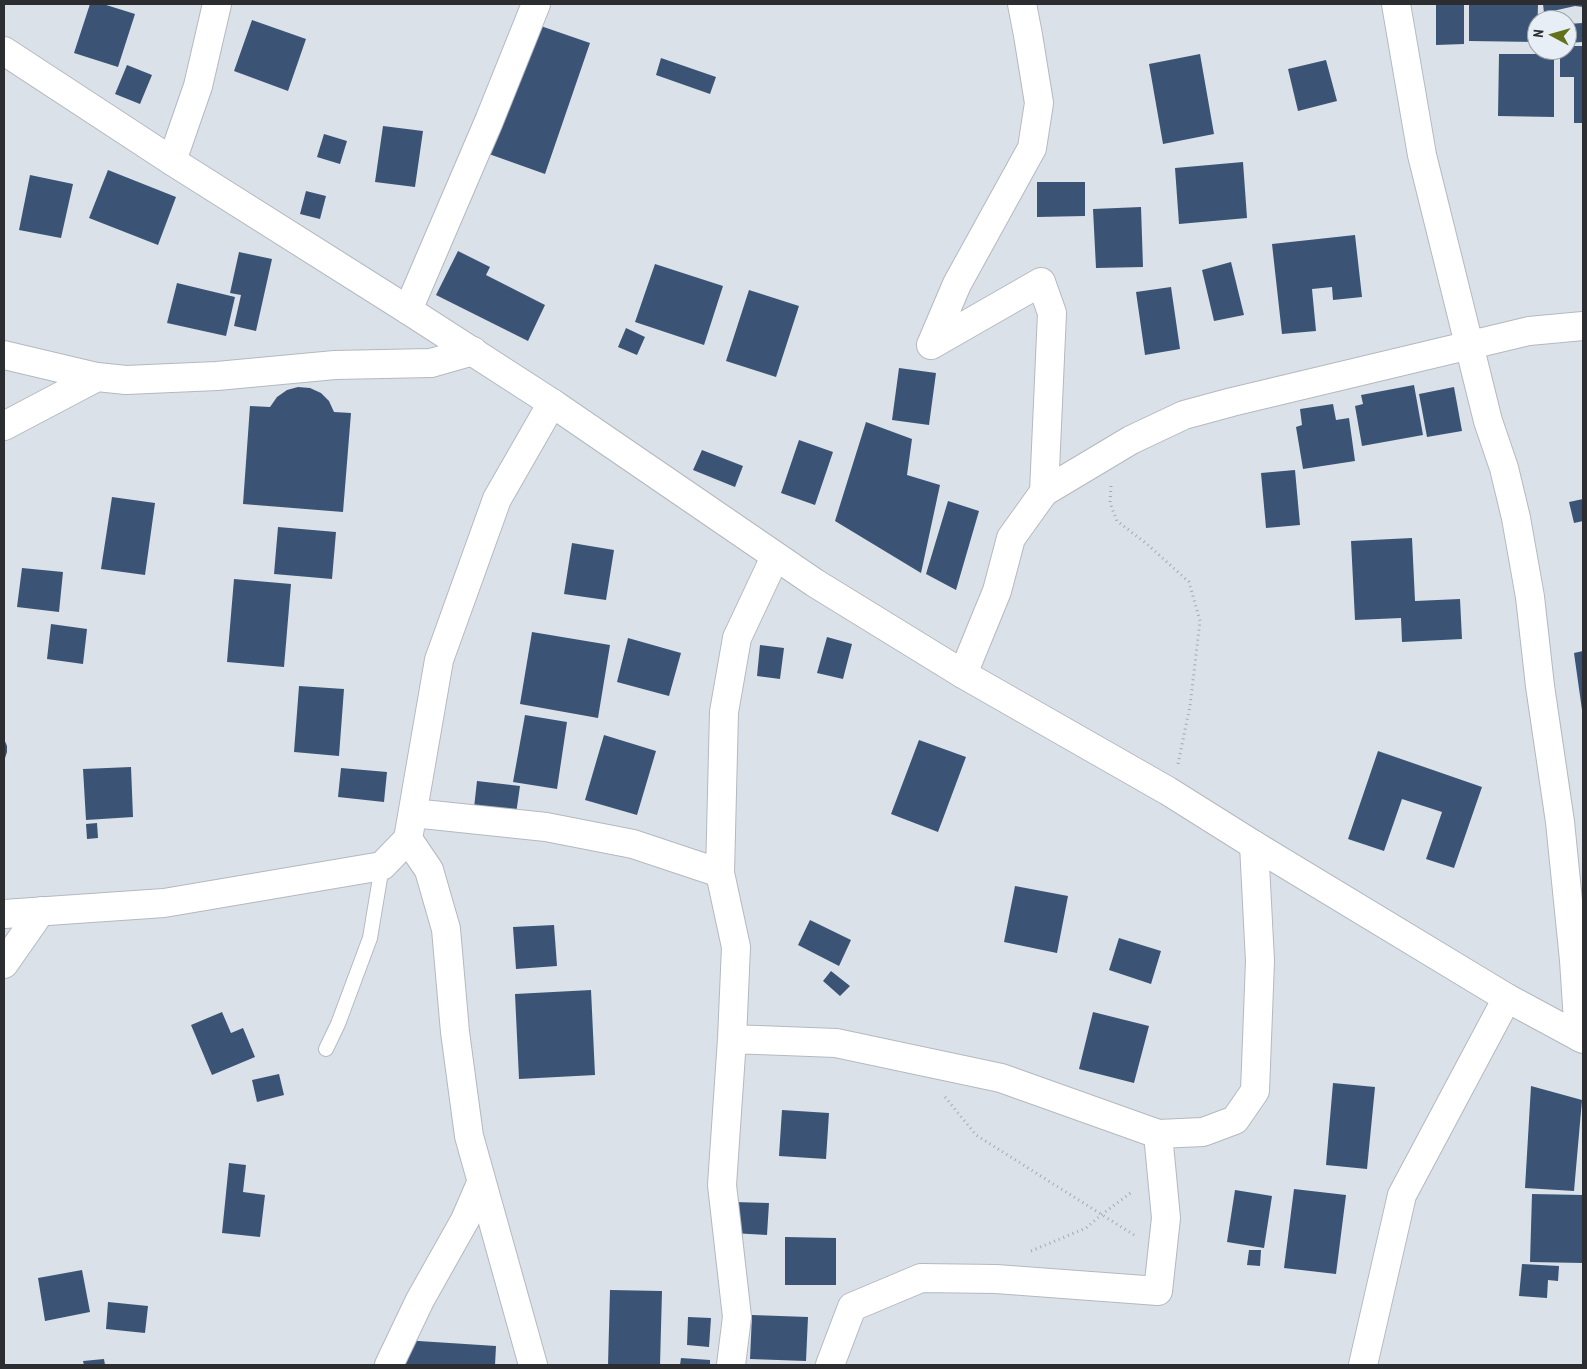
<!DOCTYPE html>
<style>
body{margin:0}
#map{position:relative;width:1587px;height:1369px;overflow:hidden;background:#dbe1e8;font-family:"PT Sans Narrow",sans-serif}
canvas{display:block}
.frame{position:absolute;inset:0;border:5px solid #2b2d30;pointer-events:none}
.north{position:absolute;left:1527px;top:10px;width:50px;height:50px;box-sizing:border-box;background:#e8eef6;border:1px solid #9ca1a7;border-radius:50%;rotate:276deg;font-size:14px;font-weight:700;line-height:20px;text-align:center;color:#2b2d30}
.north::after{content:'';display:block;margin:auto;width:18px;height:22px;background:#63711c;clip-path:polygon(50% 0,100% 100%,50% 72%,0 100%)}
</style>
<div id="map">
<canvas width="1587" height="1369"></canvas>
<div class="frame"></div>
<div class="north">N</div>
</div>
<script>
const ctx = document.querySelector('canvas').getContext('2d');
ctx.lineJoin = 'round';
function fillPath(path, color) {
  ctx.fillStyle = color;
  ctx.fill(path, 'evenodd');
}
function toPath(rows) {
  const path = new Path2D();
  for (const r of rows) {
    path.moveTo(r[0], r[1]);
    for (let i = 2; i < r.length; i += 2) path.lineTo(r[i], r[i + 1]);
  }
  return path;
}
function trace(path, color, width, dash) {
  ctx.strokeStyle = color;
  ctx.lineWidth = width;
  ctx.lineCap = dash ? 'butt' : 'round';
  ctx.setLineDash(dash || []);
  ctx.stroke(path);
}
fillPath(toPath([
 [90,4,103,4,135,14,118,67,74,53],
 [1436,4,1464,4,1464,44,1436,45],
 [1469,4,1538,4,1537,42,1469,41],
 [1543,4,1583,4,1583,7,1575,6,1544,13],
 [252,20,306,39,288,91,234,71],
 [1583,23,1583,42,1567,43,1567,24],
 [535,24,590,43,545,174,489,154],
 [1567,46,1583,46,1583,123,1574,123,1574,77,1560,77,1560,50,1567,50],
 [1200,54,1214,134,1163,144,1149,64],
 [1499,54,1554,54,1554,117,1498,116],
 [661,58,716,77,710,94,656,75],
 [1326,60,1337,101,1298,111,1288,69],
 [127,65,152,75,140,104,115,94],
 [383,126,423,131,415,187,375,182],
 [324,134,347,141,340,164,317,157],
 [1243,162,1247,218,1179,224,1175,168],
 [108,170,176,197,158,245,89,218],
 [30,175,73,184,61,238,19,230],
 [1037,182,1085,182,1085,216,1037,217],
 [306,191,326,196,320,219,300,214],
 [1141,207,1143,267,1096,268,1093,209],
 [1355,235,1362,297,1333,300,1332,287,1312,289,1316,331,1282,334,1272,244],
 [458,251,490,267,486,275,545,305,528,341,436,295],
 [239,252,272,259,256,331,234,326,241,295,230,293],
 [1231,262,1244,315,1214,321,1202,270],
 [655,264,723,286,704,345,635,322],
 [177,283,235,297,226,336,167,323],
 [1171,287,1180,349,1145,355,1136,292],
 [749,290,799,306,776,377,726,361],
 [626,328,645,337,637,355,618,347],
 [899,368,936,373,929,425,892,420],
 [1414,385,1423,435,1362,446,1355,406,1363,404,1361,395],
 [298,387,310,388,321,393,329,401,334,412,351,413,343,512,243,504,250,406,270,407,277,397,287,390],
 [1454,387,1462,431,1427,437,1419,394],
 [1333,404,1336,420,1349,418,1355,461,1303,469,1296,427,1302,425,1300,409],
 [866,422,912,439,907,475,940,485,921,573,835,521],
 [799,440,833,452,815,505,781,493],
 [702,450,743,466,735,487,693,470],
 [1295,470,1300,525,1266,528,1261,473],
 [112,497,155,503,145,575,101,569],
 [1583,499,1583,521,1574,523,1569,502],
 [948,501,979,511,956,590,926,574],
 [278,527,336,532,332,579,274,574],
 [1412,538,1415,601,1460,599,1462,639,1402,642,1401,618,1355,620,1351,541],
 [572,543,614,550,606,600,564,594],
 [22,568,63,572,59,612,17,607],
 [234,579,291,584,284,667,227,662],
 [51,624,87,629,83,664,47,659],
 [532,632,610,645,598,718,520,704],
 [827,637,852,644,843,679,817,673],
 [628,638,681,653,669,696,617,682],
 [760,645,784,648,780,679,757,676],
 [1583,651,1583,710,1582,710,1574,653],
 [299,686,344,689,339,756,294,752],
 [525,715,567,722,557,789,513,782],
 [604,735,656,751,637,815,585,800],
 [4,739,7,746,7,752,4,761],
 [919,740,966,757,938,832,891,814],
 [1378,751,1482,787,1454,868,1426,859,1442,812,1402,799,1384,851,1348,839],
 [131,767,133,817,86,820,83,769],
 [341,768,387,772,384,802,338,797],
 [477,781,520,786,516,814,474,808],
 [97,823,98,838,87,839,86,824],
 [1015,886,1068,896,1057,953,1004,942],
 [810,920,851,940,839,966,798,945],
 [554,925,557,966,516,969,513,927],
 [1119,938,1161,951,1151,984,1109,970],
 [831,971,850,986,840,996,823,981],
 [591,990,595,1075,519,1079,515,994],
 [222,1012,231,1033,243,1028,255,1057,212,1075,191,1025],
 [1093,1012,1149,1026,1134,1083,1079,1069],
 [279,1074,284,1095,257,1102,252,1080],
 [1333,1083,1375,1087,1367,1169,1326,1165],
 [1531,1086,1582,1100,1574,1191,1525,1188],
 [782,1110,829,1113,826,1159,779,1156],
 [229,1163,246,1165,243,1192,265,1195,260,1237,222,1233],
 [1294,1189,1346,1195,1336,1274,1284,1268],
 [1235,1190,1272,1196,1264,1248,1227,1242],
 [1532,1194,1583,1195,1583,1263,1530,1262],
 [734,1202,769,1203,767,1235,732,1233],
 [785,1237,836,1238,836,1285,785,1285],
 [1249,1250,1261,1250,1260,1266,1247,1265],
 [1522,1264,1559,1266,1558,1281,1548,1280,1547,1298,1519,1296],
 [82,1270,90,1312,45,1321,38,1278],
 [610,1290,662,1291,660,1365,608,1365],
 [108,1302,148,1306,145,1333,106,1329],
 [752,1315,808,1317,806,1361,750,1359],
 [688,1317,711,1318,709,1347,687,1345],
 [403,1340,496,1346,495,1365,402,1365],
 [681,1358,710,1360,710,1365,680,1365],
 [104,1359,105,1365,84,1365,83,1361]
]), '#3b5476');
const lane = toPath([
 [326,1049,338,1024,370,938,382,866]
]);
const street = toPath([
 [1396,4,1422,155,1488,421,1504,468,1516,518,1530,597,1540,686,1560,822,1574,960,1579,1037],
 [172,161,198,86,217,4],
 [408,310,489,121,536,4],
 [931,345,957,284,1032,148,1039,103,1028,35,1022,4],
 [931,345,1041,282,1052,313,1044,492],
 [4,355,97,377,126,380,217,376,335,365,431,363,473,351],
 [4,426,97,377],
 [963,674,997,591,1011,538,1044,492,1131,440,1184,415,1232,402,1529,331,1583,326],
 [413,813,546,827,633,844,720,873],
 [408,839,429,870,446,929,455,1032,469,1136,533,1365],
 [4,914,164,903,382,866,408,839,439,660,497,499,552,403],
 [4,964,41,911],
 [732,1039,836,1043,1001,1078,1158,1134,1203,1132,1235,1120,1255,1091,1260,961,1254,845],
 [389,1365,420,1300,465,1220,481,1183],
 [731,1365,737,1317,722,1185,732,1039,736,947,720,873,724,712,737,638,775,557],
 [830,1365,852,1307,921,1278,996,1279,1158,1291,1166,1218,1158,1134],
 [1363,1365,1402,1195,1507,998]
]);
const secondary = toPath([
 [4,51,172,161,408,310,552,403,815,583,963,674,1168,791,1254,845,1507,998,1583,1039]
]);
trace(lane, '#b4b9c0', 16);
trace(street, '#b4b9c0', 30);
trace(secondary, '#b4b9c0', 30);
trace(toPath([
 [1111,486,1110,503,1117,521,1147,544,1189,582,1200,621,1190,706,1178,764],
 [945,1097,976,1135,1134,1235],
 [1031,1251,1086,1228,1101,1215,1133,1191]
]), '#a4a9af', 3, [1, 4]);
trace(lane, '#fff', 14);
trace(street, '#fff', 28);
trace(secondary, '#fff', 28);
</script>
